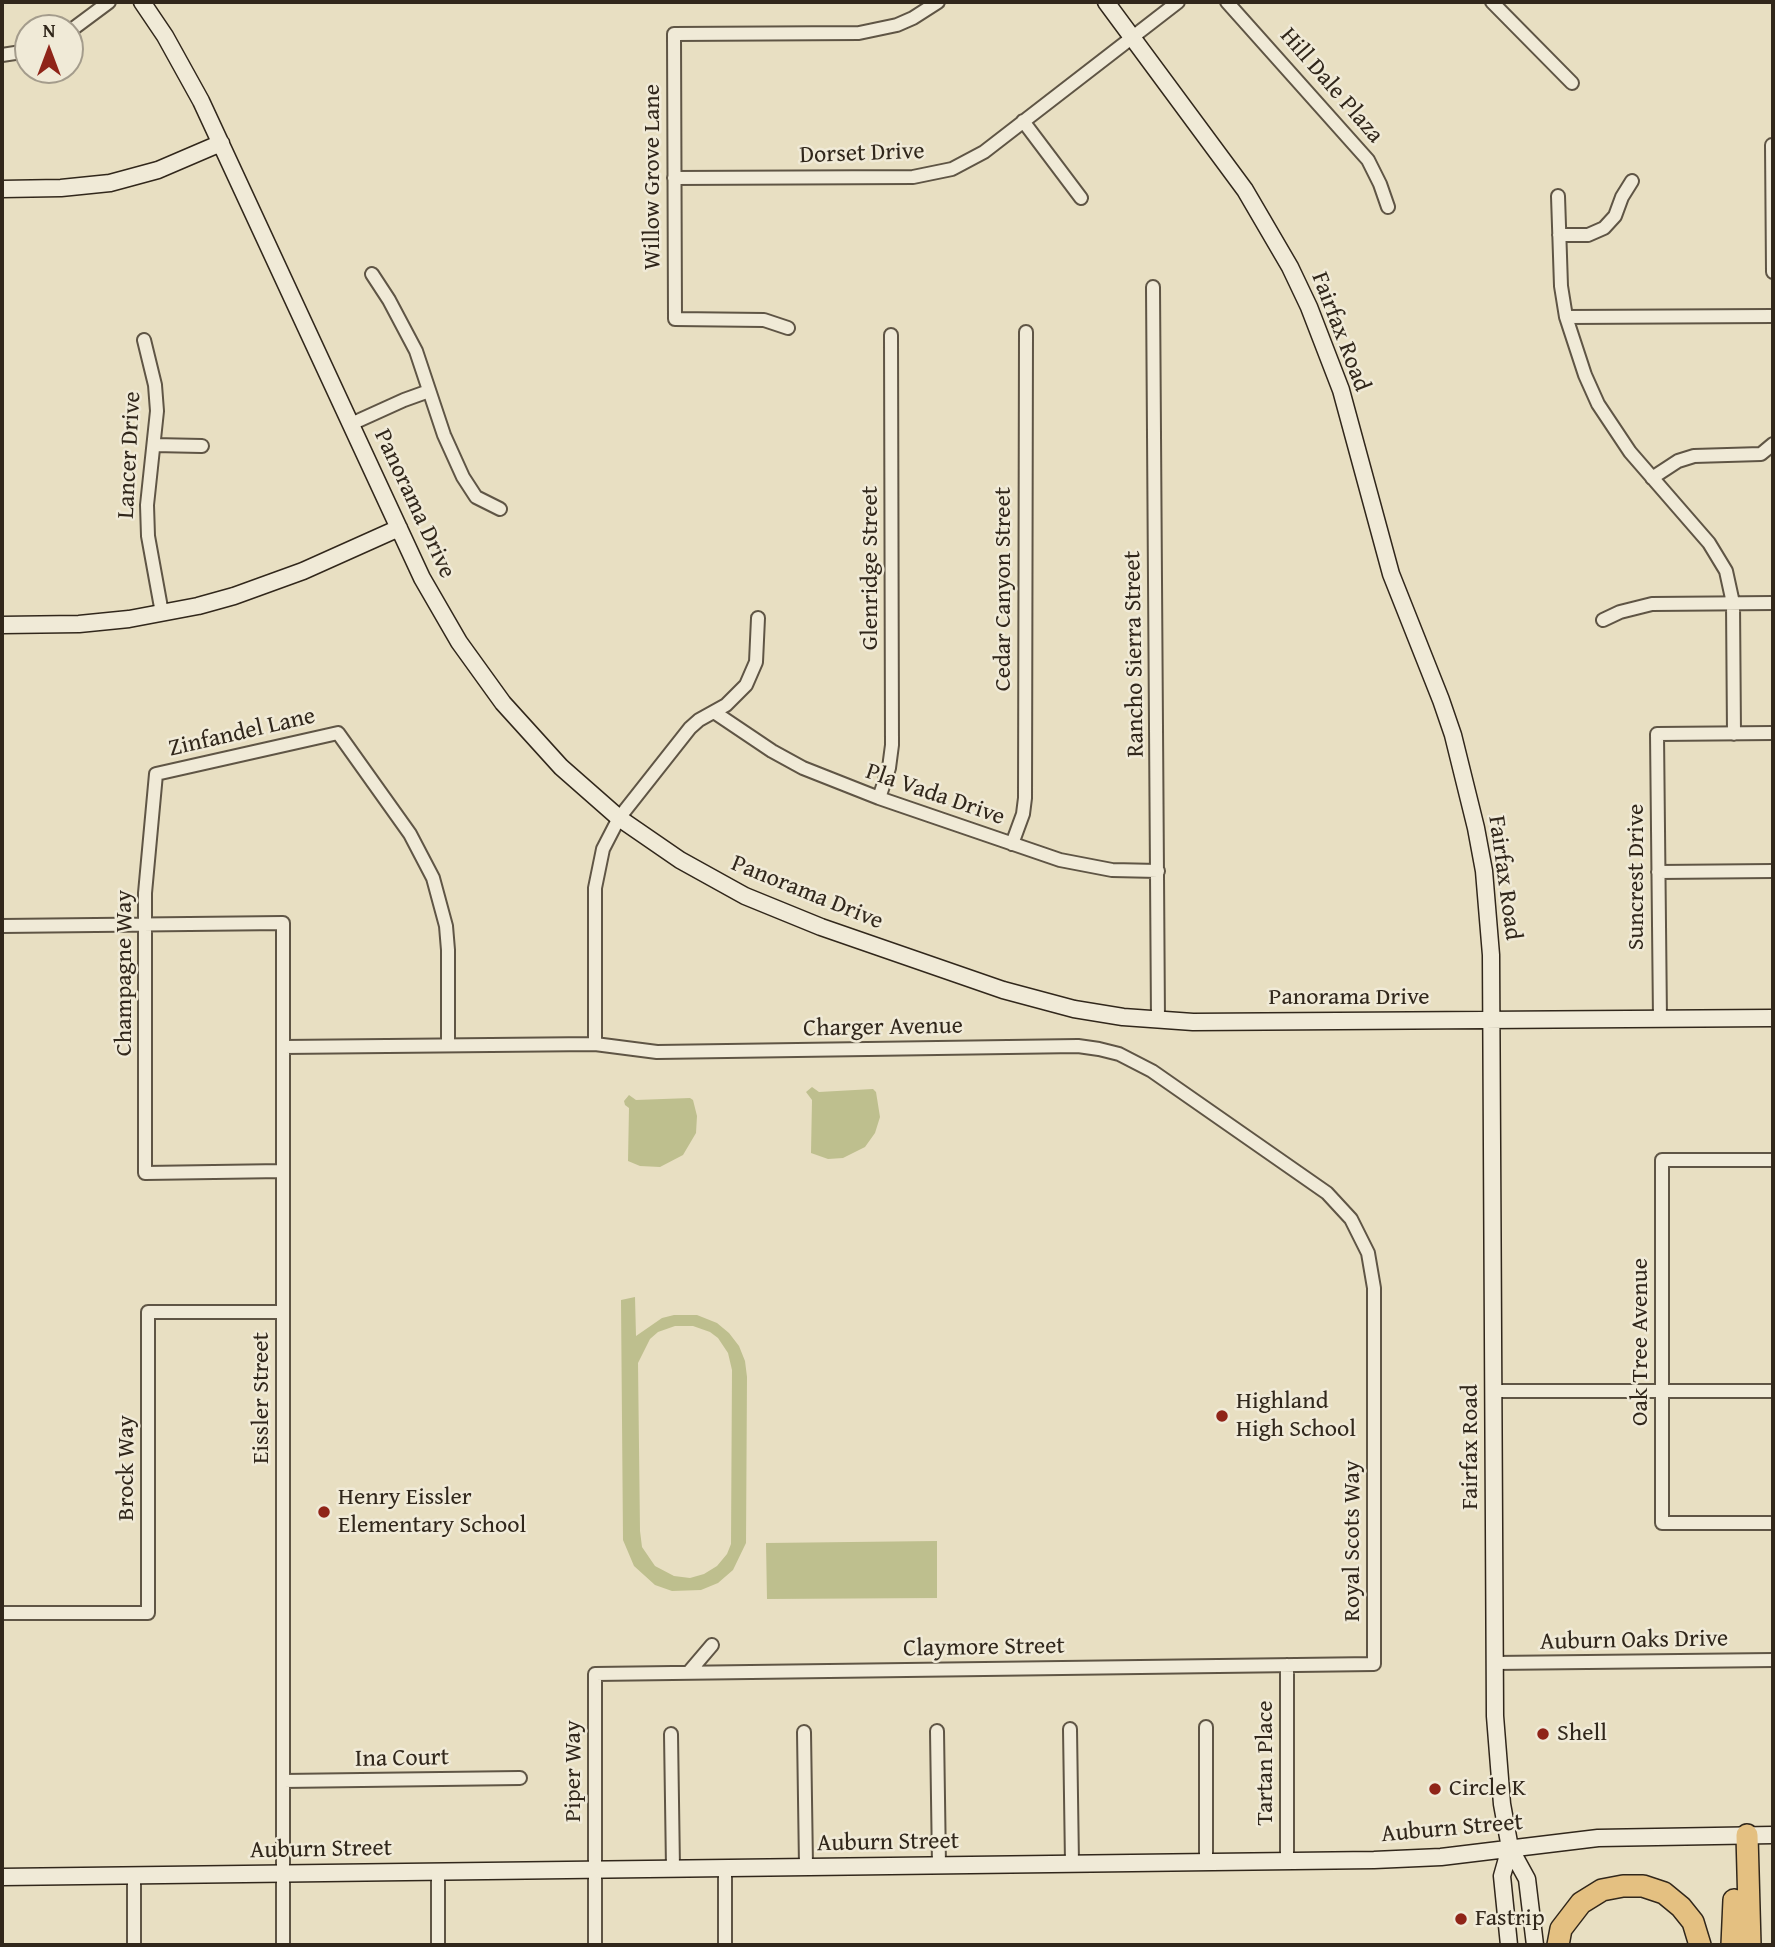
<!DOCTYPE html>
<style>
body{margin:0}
#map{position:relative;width:1775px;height:1947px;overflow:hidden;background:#e8dfc2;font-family:"Gentium Book Plus",serif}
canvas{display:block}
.frame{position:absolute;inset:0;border:4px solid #31271b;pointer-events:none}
.north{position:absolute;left:14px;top:14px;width:70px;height:70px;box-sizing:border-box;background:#f0ead7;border:2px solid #a49c8c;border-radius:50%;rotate:0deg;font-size:19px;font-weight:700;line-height:28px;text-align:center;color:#31271b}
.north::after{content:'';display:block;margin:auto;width:24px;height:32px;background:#8f2418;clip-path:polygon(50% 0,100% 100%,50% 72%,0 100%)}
</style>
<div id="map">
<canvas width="1775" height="1947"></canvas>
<div class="frame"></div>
<div class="north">N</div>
</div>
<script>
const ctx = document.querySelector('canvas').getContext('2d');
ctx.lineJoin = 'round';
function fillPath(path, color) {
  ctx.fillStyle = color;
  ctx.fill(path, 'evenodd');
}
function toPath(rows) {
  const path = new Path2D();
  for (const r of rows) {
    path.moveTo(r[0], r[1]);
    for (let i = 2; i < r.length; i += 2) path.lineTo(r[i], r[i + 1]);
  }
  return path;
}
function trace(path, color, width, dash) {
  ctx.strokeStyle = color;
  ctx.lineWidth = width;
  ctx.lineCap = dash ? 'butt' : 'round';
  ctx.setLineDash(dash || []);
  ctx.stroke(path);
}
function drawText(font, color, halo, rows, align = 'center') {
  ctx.font = font + ' "Gentium Book Plus",serif';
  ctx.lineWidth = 5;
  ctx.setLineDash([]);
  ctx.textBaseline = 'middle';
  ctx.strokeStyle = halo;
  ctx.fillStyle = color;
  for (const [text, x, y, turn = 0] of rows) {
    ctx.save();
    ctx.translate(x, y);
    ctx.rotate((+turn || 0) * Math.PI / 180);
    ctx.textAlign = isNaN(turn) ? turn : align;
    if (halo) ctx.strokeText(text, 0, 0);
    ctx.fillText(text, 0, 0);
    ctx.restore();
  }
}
fillPath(toPath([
 [812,1087,819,1092,873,1089,876,1092,880,1117,875,1133,865,1147,843,1158,828,1159,811,1153,812,1100,806,1092],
 [629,1095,636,1100,690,1098,693,1100,697,1116,696,1133,683,1155,660,1167,640,1166,628,1161,629,1108,625,1105,624,1101],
 [635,1297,636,1336,662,1318,674,1315,697,1315,717,1323,729,1333,739,1346,745,1361,747,1377,746,1543,733,1570,718,1583,701,1590,672,1591,655,1585,634,1566,623,1540,621,1300],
 [675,1326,693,1326,710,1332,718,1338,728,1353,732,1370,731,1544,727,1554,717,1566,704,1574,690,1578,674,1576,655,1566,642,1547,640,1531,638,1363,650,1339,658,1332],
 [937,1541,937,1598,767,1599,766,1543]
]), '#bebf8e');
const street = toPath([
 [1227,2,1368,160,1380,184,1388,207],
 [1492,2,1572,83],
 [70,31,109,2],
 [2,55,28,51],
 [1023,121,1081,198],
 [1772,145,1773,272],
 [674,178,913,177,952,169,984,152,1178,2],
 [1558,196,1561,286,1566,317,1585,375,1598,404,1630,452,1709,543,1726,571,1733,603,1734,734],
 [1559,235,1588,235,1604,228,1615,216,1622,197,1632,181],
 [372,274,389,300,416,351,444,435,463,477,476,497,500,509],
 [1153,287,1158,1020],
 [1566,317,1773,316],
 [788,328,764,320,675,319,674,34,859,33,897,25,913,18,938,2],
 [144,340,155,385,157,411,147,505,148,536,162,613],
 [351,424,404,400,429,391],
 [154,445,202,446],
 [1652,478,1678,461,1694,456,1761,454,1773,444],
 [1603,620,1620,612,1652,604,1773,603],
 [714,712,772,751,803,768,879,798,1060,860,1112,870,1158,871],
 [879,798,889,768,892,745,891,335],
 [1012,844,1023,814,1025,798,1026,332],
 [1658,872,1773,871],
 [2,926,283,923,283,1945],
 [1660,1019,1657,734,1773,733],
 [595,1044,595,888,603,849,619,818,690,728,699,720,726,705,746,685,756,662,758,618],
 [283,1047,595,1044,657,1052,1078,1046,1099,1049,1119,1054,1152,1071,1327,1193,1351,1219,1368,1253,1374,1288,1374,1664,595,1674,595,1945],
 [1773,1160,1662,1160,1662,1523,1773,1523],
 [283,1171,145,1173,145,893,156,774,338,733,410,834,433,878,446,926,448,950,448,1045],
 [1494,1391,1773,1391],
 [2,1613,148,1613,148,1312,283,1312],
 [1494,1663,1773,1660],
 [1287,1665,1287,1861],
 [689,1672,712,1645],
 [1206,1727,1206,1861],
 [1070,1729,1072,1863],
 [937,1731,939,1865],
 [804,1732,806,1866],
 [671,1734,673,1868],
 [283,1781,520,1778],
 [725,1868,725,1945],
 [438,1871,438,1945],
 [134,1875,134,1945]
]);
const secondary = toPath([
 [142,2,165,36,201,101,422,578,459,642,503,703,561,767,619,818,680,860,745,896,821,927,1003,990,1074,1009,1123,1017,1193,1022,1773,1018],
 [1106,2,1245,190,1290,267,1309,307,1341,390,1391,574,1441,700,1453,735,1476,828,1484,871,1491,955,1495,1716,1502,1804,1510,1848,1527,1879,1535,1945],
 [2,189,61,188,110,183,158,170,221,143],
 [2,625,79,624,129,619,198,606,234,596,303,571,399,528],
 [2,1877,1374,1860,1441,1857,1598,1838,1773,1835],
 [1509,1945,1502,1876,1510,1848]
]);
const highway = toPath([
 [1747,1835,1750,1945],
 [1558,1945,1561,1929,1581,1903,1602,1890,1623,1886,1643,1886,1664,1893,1681,1907,1693,1922,1700,1945],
 [1732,1945,1734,1900]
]);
trace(street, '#5f5545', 16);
trace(secondary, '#31271b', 19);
trace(highway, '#31271b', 24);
trace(street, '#f0ead7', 12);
trace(secondary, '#f0ead7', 16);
trace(highway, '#e4c081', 21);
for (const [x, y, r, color] of [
 [1222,1416,7,"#8f2418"],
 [324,1512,7,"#8f2418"],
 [1543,1734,7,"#8f2418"],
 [1435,1789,7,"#8f2418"],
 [1461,1919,7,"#8f2418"]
]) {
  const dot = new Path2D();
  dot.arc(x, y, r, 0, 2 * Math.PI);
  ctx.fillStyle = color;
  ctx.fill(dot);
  trace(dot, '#f0ead7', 2.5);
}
drawText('24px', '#31271b', '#f0ead7', [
 ["Hill Dale Plaza",1331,86,49],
 ["Dorset Drive",862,154,-2],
 ["Willow Grove Lane",653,177,-90],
 ["Fairfax Road",1340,332,69],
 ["Lancer Drive",130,455,-87],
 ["Panorama Drive",414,504,65],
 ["Glenridge Street",871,568,-90],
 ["Cedar Canyon Street",1004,589,-90],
 ["Rancho Sierra Street",1135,654,-91],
 ["Zinfandel Lane",242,733,-13],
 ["Pla Vada Drive",935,795,19],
 ["Suncrest Drive",1637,877,-90],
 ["Fairfax Road",1504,878,82],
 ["Panorama Drive",807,893,22],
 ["Champagne Way",125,973,-90],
 ["Panorama Drive",1349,998],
 ["Charger Avenue",883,1028,-1],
 ["Oak Tree Avenue",1641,1342,-90],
 ["Eissler Street",262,1398,-90],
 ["Fairfax Road",1471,1447,-90],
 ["Brock Way",127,1468,-90],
 ["Royal Scots Way",1353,1541,-90],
 ["Auburn Oaks Drive",1634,1641,-1],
 ["Claymore Street",984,1648,-1],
 ["Ina Court",402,1759,-1],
 ["Tartan Place",1266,1763,-90],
 ["Piper Way",574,1771,-90],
 ["Auburn Street",1452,1829,-5],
 ["Auburn Street",888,1843,-1],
 ["Auburn Street",321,1850,-1]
]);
drawText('24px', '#31271b', '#f0ead7', [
 ["Highland",1236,1402],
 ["High School",1236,1430],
 ["Henry Eissler",338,1498],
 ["Elementary School",338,1526],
 ["Shell",1557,1734],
 ["Circle K",1449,1789],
 ["Fastrip",1475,1919]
], 'left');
</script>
